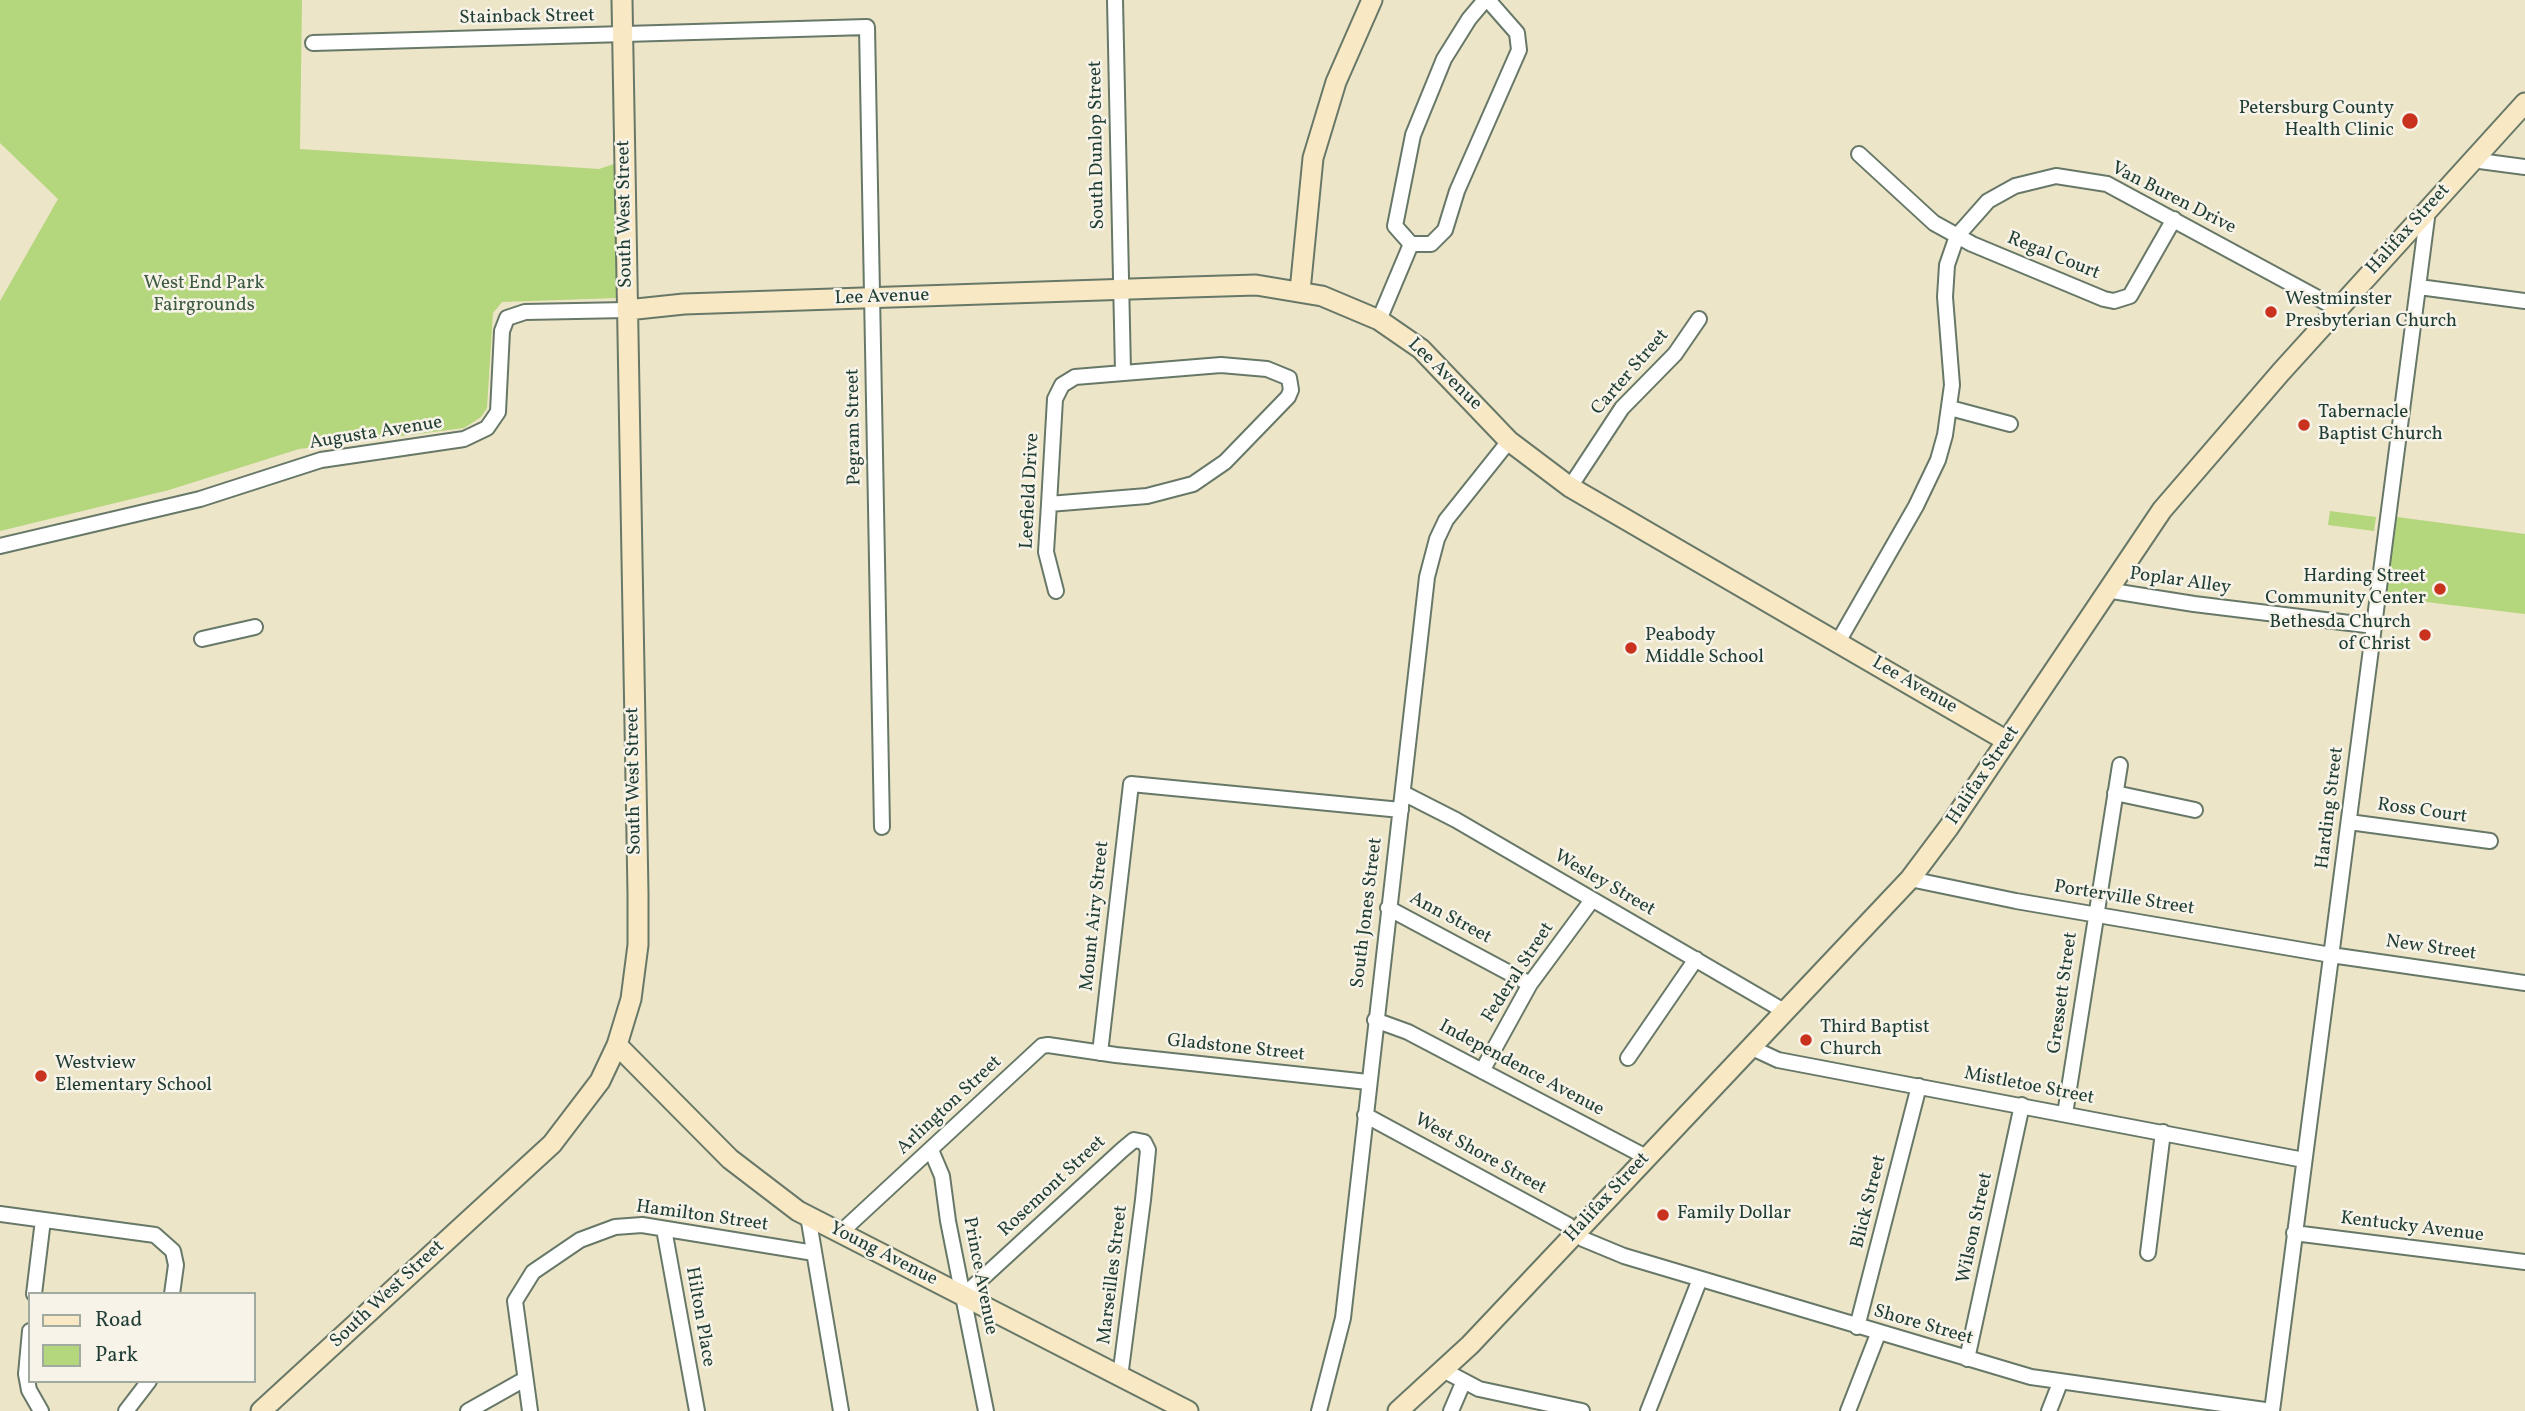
<!DOCTYPE html>
<style>
body{margin:0}
#map{position:relative;width:2525px;height:1411px;overflow:hidden;background:#ede5c8;font-family:Vollkorn,serif}
canvas{display:block}
.legend{position:absolute;left:28px;top:1292px;width:228px;height:91px;box-sizing:border-box;background:#f7f3e8;border:2px solid #a1aaa0;margin:0;padding:9px 12px;list-style:none;font-size:21px;color:#1f3d34}
.legend li{display:flex;align-items:center;gap:14px;height:35px}
.legend b{width:35px;border:2px solid #a1aaa0}
</style>
<div id="map">
<canvas width="2525" height="1411"></canvas>
<ul class="legend">
<li><b style="height:9px;background:#f8e8c3"></b>Road</li>
<li><b style="height:19px;background:#b4d67d"></b>Park</li>
</ul>
</div>
<script>
const ctx = document.querySelector('canvas').getContext('2d');
ctx.lineJoin = 'round';
function fillPath(path, color) {
  ctx.fillStyle = color;
  ctx.fill(path, 'evenodd');
}
function toPath(rows) {
  const path = new Path2D();
  for (const r of rows) {
    path.moveTo(r[0], r[1]);
    for (let i = 2; i < r.length; i += 2) path.lineTo(r[i], r[i + 1]);
  }
  return path;
}
function trace(path, color, width, dash) {
  ctx.strokeStyle = color;
  ctx.lineWidth = width;
  ctx.lineCap = dash ? 'butt' : 'round';
  ctx.setLineDash(dash || []);
  ctx.stroke(path);
}
function drawText(font, color, halo, rows, align = 'center') {
  ctx.font = font + ' Vollkorn,serif';
  ctx.lineWidth = 5;
  ctx.setLineDash([]);
  ctx.textBaseline = 'middle';
  ctx.strokeStyle = halo;
  ctx.fillStyle = color;
  for (const [text, x, y, turn = 0] of rows) {
    ctx.save();
    ctx.translate(x, y);
    ctx.rotate((+turn || 0) * Math.PI / 180);
    ctx.textAlign = isNaN(turn) ? turn : align;
    if (halo) ctx.strokeText(text, 0, 0);
    ctx.fillText(text, 0, 0);
    ctx.restore();
  }
}
fillPath(toPath([
 [0,0,302,0,300,149,599,169,614,164,617,298,502,302,493,313,487,408,481,417,464,428,299,449,169,490,0,531,0,301,58,199,0,143],
 [2330,511,2376,517,2374,531,2328,525],
 [2397,517,2525,534,2525,614,2385,597]
]), '#b4d67d');
const street = toPath([
 [1115,0,1123,371],
 [313,43,867,27,882,827],
 [1859,154,1934,223,1972,244,2104,299,2114,301,2130,296,2174,219],
 [2472,160,2525,167],
 [1411,244,1395,226,1413,135,1444,59,1469,19,1485,0],
 [2419,287,2525,301],
 [1379,320,1411,244,1431,244,1445,230,1457,191,1519,50,1517,33,1488,0],
 [1950,408,2010,424],
 [1570,487,1622,408,1675,354,1699,319],
 [1049,504,1147,496,1193,484,1225,462,1288,397,1291,390,1289,378,1267,369,1221,365,1075,377,1062,385,1055,399,1049,504,1046,552,1056,591],
 [0,546,200,499,321,460,464,439,487,428,498,412,502,331,507,318,525,312,627,310],
 [2106,590,2194,604,2374,626],
 [202,639,255,627],
 [1838,642,1916,506,1938,460,1945,435,1952,385,1945,297,1947,265,1957,236,1988,201,2015,186,2056,176,2107,184,2338,309],
 [1403,793,1456,820,1784,1011],
 [2115,793,2195,810],
 [2349,822,2490,841],
 [1910,879,2016,901,2331,955,2525,983],
 [1388,908,1530,984],
 [1375,1020,1408,1032,1646,1157],
 [1750,1047,1778,1060,2304,1160],
 [1100,1053,1131,784,1401,810],
 [1628,1058,1696,959],
 [1482,1071,1530,984,1592,900],
 [2065,1114,2120,765],
 [1365,1115,1568,1225,1583,1239,1624,1256,2031,1377,2272,1411],
 [931,1150,942,1176,948,1221,986,1411],
 [0,1214,155,1235,173,1251,176,1265,172,1294],
 [808,1216,841,1411],
 [664,1229,697,1411],
 [840,1233,1042,1046,1048,1045,1116,1055,1368,1082],
 [2294,1233,2525,1262],
 [2148,1253,2163,1132],
 [34,1294,43,1220],
 [964,1295,1122,1150,1134,1140,1144,1142,1148,1150,1143,1200,1120,1377],
 [1857,1327,1919,1086],
 [30,1331,26,1374,29,1390,41,1411],
 [1967,1359,2022,1105],
 [1443,1370,1479,1389,1582,1411],
 [126,1411,149,1381],
 [468,1411,525,1379],
 [530,1411,515,1301,533,1272,580,1240,615,1227,642,1225,814,1253],
 [1319,1411,1343,1318,1427,577,1437,539,1446,520,1509,441],
 [1451,1411,1463,1383],
 [1648,1411,1700,1279],
 [1848,1411,1878,1334],
 [2049,1411,2060,1383],
 [2272,1411,2428,210]
]);
const secondary = toPath([
 [1300,291,1313,158,1336,82,1372,0],
 [627,310,684,304,1190,287,1256,285,1322,296,1379,320,1421,349,1509,441,1570,487,2007,741],
 [617,1045,730,1159,798,1211,1188,1411],
 [261,1411,552,1144,600,1081,617,1045,631,999,638,945,638,893,622,0],
 [1398,1411,1470,1345,1910,879,1949,827,2162,510,2281,372,2525,103]
]);
trace(street, '#677868', 18);
trace(secondary, '#677868', 23);
trace(street, '#fff', 14);
trace(secondary, '#f8e8c3', 19);
for (const [x, y, r, color] of [
 [2410,121,9,"#c8321e"],
 [2271,312,7,"#c8321e"],
 [2304,425,7,"#c8321e"],
 [2440,589,7,"#c8321e"],
 [2425,635,7,"#c8321e"],
 [1631,648,7,"#c8321e"],
 [1806,1040,7,"#c8321e"],
 [41,1076,7,"#c8321e"],
 [1663,1215,7,"#c8321e"]
]) {
  const dot = new Path2D();
  dot.arc(x, y, r, 0, 2 * Math.PI);
  ctx.fillStyle = color;
  ctx.fill(dot);
  trace(dot, '#f7f3e8', 2.5);
}
drawText('19px', '#1f3d34', '#f7f3e8', [
 ["Stainback Street",527,18,-1],
 ["South Dunlop Street",1098,145,-91],
 ["Van Buren Drive",2173,199,27],
 ["South West Street",626,214,-91],
 ["Halifax Street",2409,230,-48],
 ["Regal Court",2053,257,22],
 ["Lee Avenue",882,298,-2],
 ["Carter Street",1631,373,-49],
 ["Lee Avenue",1444,375,44],
 ["Pegram Street",855,427,-91],
 ["Augusta Avenue",376,434,-9],
 ["Leefield Drive",1031,491,-87],
 ["Poplar Alley",2180,582,8],
 ["Lee Avenue",1914,686,30],
 ["Halifax Street",1984,776,-56],
 ["South West Street",635,781,-91],
 ["Harding Street",2331,808,-83],
 ["Ross Court",2422,812,8],
 ["Wesley Street",1604,884,30],
 ["Porterville Street",2124,899,9],
 ["South Jones Street",1368,913,-83],
 ["Mount Airy Street",1096,916,-84],
 ["Ann Street",1450,919,28],
 ["New Street",2431,949,8],
 ["Federal Street",1519,973,-57],
 ["Gressett Street",2064,993,-82],
 ["Gladstone Street",1236,1049,6],
 ["Independence Avenue",1521,1069,28],
 ["Mistletoe Street",2029,1087,11],
 ["Arlington Street",950,1106,-43],
 ["West Shore Street",1480,1155,29],
 ["Rosemont Street",1053,1187,-43],
 ["Halifax Street",1608,1198,-47],
 ["Blick Street",1870,1202,-76],
 ["Hamilton Street",702,1217,8],
 ["Wilson Street",1976,1228,-78],
 ["Kentucky Avenue",2412,1228,7],
 ["Young Avenue",883,1255,27],
 ["Marseilles Street",1114,1275,-83],
 ["Prince Avenue",979,1276,79],
 ["South West Street",388,1295,-43],
 ["Hilton Place",699,1317,80],
 ["Shore Street",1923,1326,16]
]);
drawText('19px', '#1f3d34', '#f7f3e8', [
 ["Petersburg County",2394,110,"right"],
 ["Health Clinic",2394,132,"right"],
 ["Westminster",2285,301],
 ["Presbyterian Church",2285,323],
 ["Tabernacle",2318,414],
 ["Baptist Church",2318,436],
 ["Harding Street",2426,578,"right"],
 ["Community Center",2426,600,"right"],
 ["Bethesda Church",2411,624,"right"],
 ["of Christ",2411,646,"right"],
 ["Peabody",1645,637],
 ["Middle School",1645,659],
 ["Third Baptist",1820,1029],
 ["Church",1820,1051],
 ["Westview",55,1065],
 ["Elementary School",55,1087],
 ["Family Dollar",1677,1215]
], 'left');
drawText('19px', '#3d5c43', '#f7f3e8', [
 ["West End Park",204,285],
 ["Fairgrounds",204,307]
]);
</script>
